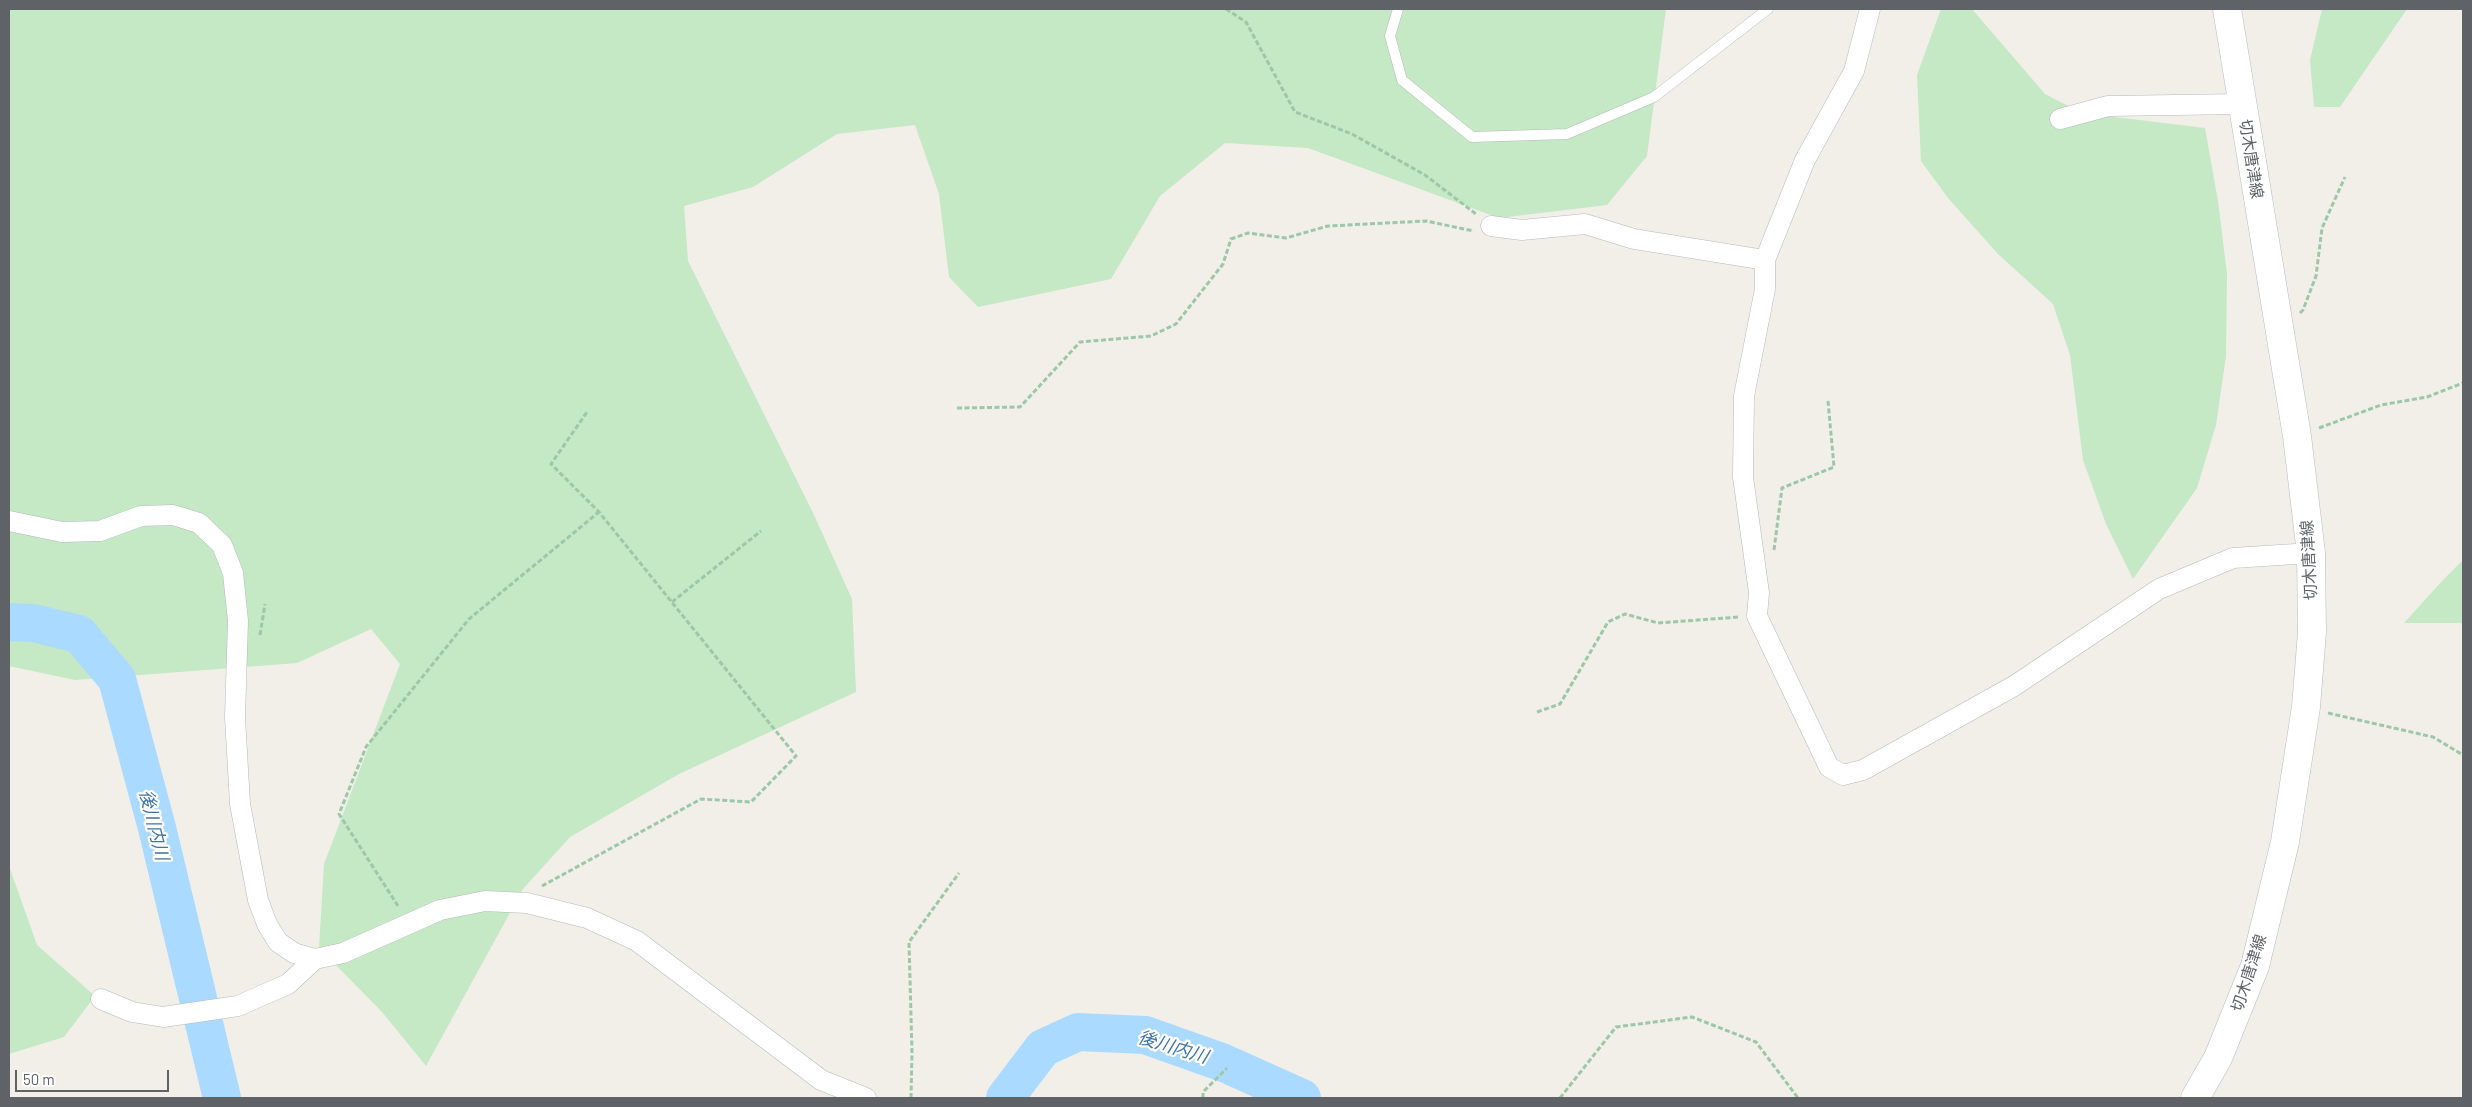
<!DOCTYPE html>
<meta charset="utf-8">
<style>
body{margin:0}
#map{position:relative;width:2472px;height:1107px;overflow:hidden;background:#f1efe8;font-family:Barlow,sans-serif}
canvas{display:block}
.frame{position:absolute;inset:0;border:10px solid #5f6368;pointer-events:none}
.scale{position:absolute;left:15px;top:1070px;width:154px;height:22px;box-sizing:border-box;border:2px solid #5f6368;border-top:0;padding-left:6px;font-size:15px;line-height:18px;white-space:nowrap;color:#5f6368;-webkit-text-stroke:4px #fff;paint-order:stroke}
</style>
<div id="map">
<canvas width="2472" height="1107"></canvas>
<div class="frame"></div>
<div class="scale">50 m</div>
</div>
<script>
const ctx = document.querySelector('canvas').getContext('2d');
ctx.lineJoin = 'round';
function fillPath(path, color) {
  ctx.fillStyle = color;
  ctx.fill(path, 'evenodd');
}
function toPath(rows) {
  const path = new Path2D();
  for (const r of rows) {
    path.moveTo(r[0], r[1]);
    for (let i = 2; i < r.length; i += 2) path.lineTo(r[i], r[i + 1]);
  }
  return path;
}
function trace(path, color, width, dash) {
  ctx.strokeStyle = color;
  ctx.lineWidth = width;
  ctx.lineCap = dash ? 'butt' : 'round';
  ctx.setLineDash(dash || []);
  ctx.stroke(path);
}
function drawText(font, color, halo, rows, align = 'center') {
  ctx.font = font + ' Barlow,"Noto Sans JP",sans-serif';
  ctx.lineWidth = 4.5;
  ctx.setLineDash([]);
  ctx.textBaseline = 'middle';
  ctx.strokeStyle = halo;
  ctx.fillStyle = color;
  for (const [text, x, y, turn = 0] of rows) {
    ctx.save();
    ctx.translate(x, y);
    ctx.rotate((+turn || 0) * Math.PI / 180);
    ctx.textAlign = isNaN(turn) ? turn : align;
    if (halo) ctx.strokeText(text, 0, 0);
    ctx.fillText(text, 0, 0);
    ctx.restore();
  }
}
fillPath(toPath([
 [9,9,1666,9,1647,156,1607,205,1499,218,1308,148,1225,143,1160,196,1111,279,978,307,949,277,939,194,915,125,837,134,753,187,684,206,688,261,814,515,852,599,856,692,679,774,570,837,523,889,426,1066,382,1012,319,948,324,864,400,664,371,629,297,663,75,680,9,666],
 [1941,9,1972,9,2045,94,2082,113,2205,128,2218,201,2227,274,2226,356,2216,425,2197,488,2133,579,2106,524,2083,460,2070,355,2053,304,1998,254,1948,198,1921,161,1917,75],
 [2322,9,2407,9,2340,107,2314,107,2310,60],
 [2463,560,2463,623,2404,623,2442,581],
 [9,866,37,945,95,996,64,1037,9,1054]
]), '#c5e8c5');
trace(toPath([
 [9,622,33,623,79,634,117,679,157,828,222,1098],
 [1005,1098,1043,1048,1078,1032,1145,1035,1224,1063,1302,1098]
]), '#aadaff', 38);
const service = toPath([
 [1398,9,1390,36,1402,80,1472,137,1567,134,1654,97,1768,9]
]);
const minor = toPath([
 [1870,9,1854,71,1805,160,1765,260,1765,289,1744,396,1743,477,1759,593,1757,616,1829,767,1843,775,1863,770,2014,686,2159,589,2233,558,2311,553],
 [2060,119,2108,106,2242,104],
 [1491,226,1522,230,1585,224,1634,239,1765,260],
 [9,521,62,532,100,531,141,516,173,515,199,523,222,545,233,573,238,621,235,717,240,804,258,900,267,924,278,942,294,953,315,959,343,953,440,910,485,901,527,903,587,918,637,941,821,1080,866,1098],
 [101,999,132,1012,163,1017,238,1006,288,984,315,959]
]);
const secondary = toPath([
 [2195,1098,2218,1058,2255,966,2285,842,2306,707,2312,632,2311,553,2297,436,2227,9]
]);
trace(service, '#b5b8bc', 11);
trace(minor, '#b5b8bc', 21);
trace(secondary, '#b6babf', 29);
trace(toPath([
 [1226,9,1246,22,1295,112,1352,134,1425,175,1476,214],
 [2300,313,2303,310,2316,276,2322,228,2345,177],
 [957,408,1020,407,1080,342,1151,336,1176,324,1223,264,1231,239,1248,233,1286,238,1328,226,1426,221,1474,231],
 [2319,428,2381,405,2427,397,2463,383],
 [1774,550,1782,488,1834,467,1828,401],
 [672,602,761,531],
 [260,635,265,604],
 [1537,712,1560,704,1608,622,1625,614,1658,623,1739,617],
 [2328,713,2433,737,2463,755],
 [542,886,701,799,751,802,796,756,599,512,551,464,587,412],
 [398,906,339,814,366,747,469,619,599,512],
 [911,1098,912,1053,909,942,959,873],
 [1203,1098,1203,1092,1227,1068],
 [1560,1098,1616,1027,1692,1017,1756,1042,1798,1098]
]), '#9cc7a9', 3, [5, 2.5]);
trace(service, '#fff', 10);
trace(minor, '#fff', 20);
trace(secondary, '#fff', 28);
drawText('16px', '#5f6368', '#fff', [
 ["切木唐津線",2251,159,81],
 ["切木唐津線",2309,560,-93],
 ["切木唐津線",2249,973,-72]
]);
drawText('italic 18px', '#4174aa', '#fff', [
 ["後川内川",154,825,76],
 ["後川内川",1173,1047,17]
]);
</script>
